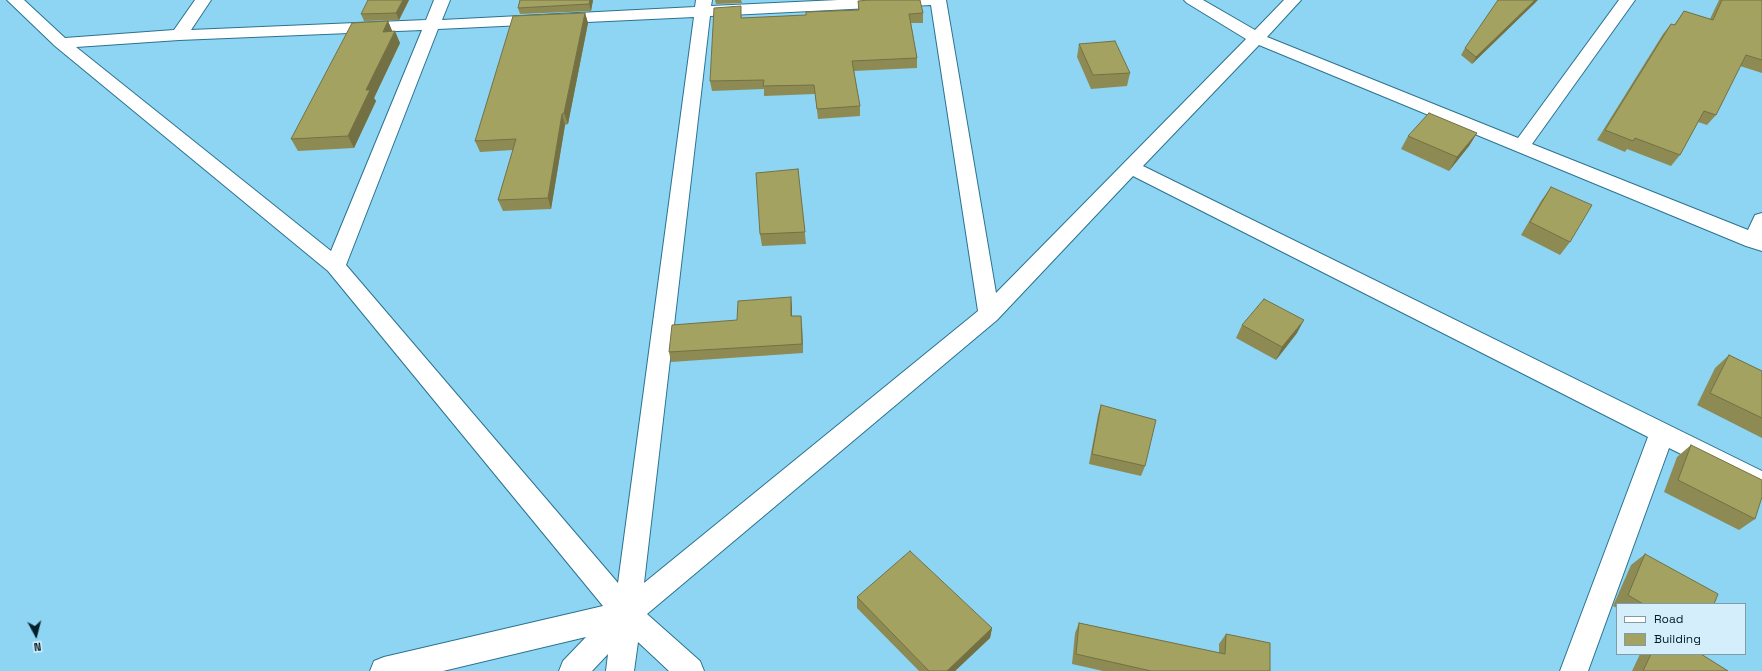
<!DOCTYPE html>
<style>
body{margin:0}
#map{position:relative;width:1762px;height:671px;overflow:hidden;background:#8ed5f3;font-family:"Space Grotesk",sans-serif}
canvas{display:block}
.legend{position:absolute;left:1616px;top:603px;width:130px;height:52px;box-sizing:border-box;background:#d4effb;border:1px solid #809ca7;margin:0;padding:5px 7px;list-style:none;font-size:12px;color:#011f2a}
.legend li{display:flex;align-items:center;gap:8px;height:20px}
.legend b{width:20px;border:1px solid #809ca7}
.north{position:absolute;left:16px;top:615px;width:40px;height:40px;-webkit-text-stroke:3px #d4effb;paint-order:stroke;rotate:173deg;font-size:11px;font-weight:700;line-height:16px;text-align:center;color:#011f2a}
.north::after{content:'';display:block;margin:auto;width:14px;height:18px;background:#011f2a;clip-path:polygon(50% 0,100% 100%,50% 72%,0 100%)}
</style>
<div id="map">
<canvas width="1762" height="671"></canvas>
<ul class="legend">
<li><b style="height:5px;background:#fff"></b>Road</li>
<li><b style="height:11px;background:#a4a261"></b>Building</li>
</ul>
<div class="north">N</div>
</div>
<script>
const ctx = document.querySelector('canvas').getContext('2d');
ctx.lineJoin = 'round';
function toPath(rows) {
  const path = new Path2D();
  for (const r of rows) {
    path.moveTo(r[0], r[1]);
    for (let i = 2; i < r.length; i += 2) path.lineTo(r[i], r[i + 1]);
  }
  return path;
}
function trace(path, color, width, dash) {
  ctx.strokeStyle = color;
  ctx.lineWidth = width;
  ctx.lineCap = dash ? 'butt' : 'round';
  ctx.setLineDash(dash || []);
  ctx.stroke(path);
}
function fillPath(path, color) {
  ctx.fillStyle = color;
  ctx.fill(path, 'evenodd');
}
const minor = toPath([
 [7,0,24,0,65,38,174,30,195,0,211,0,191,30,426,20,434,0,450,0,442,20,695,7,696,0,712,0,711,6,838,0,946,0,996,293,1246,39,1187,3,1184,0,1203,0,1255,30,1284,0,1301,0,1267,37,1518,138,1619,0,1635,0,1532,144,1748,230,1755,215,1762,213,1762,251,1746,246,1259,45,1143,166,1762,471,1762,494,1669,448,1588,671,1560,671,1648,437,1133,176,997,320,647,614,700,661,704,671,669,671,638,642,634,671,606,671,608,654,592,671,559,671,563,661,586,637,443,671,370,671,374,661,384,657,603,606,328,271,55,46,7,0],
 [931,5,978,311,644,583,710,16,931,5],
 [694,17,618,583,346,265,438,29,694,17],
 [422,30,331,251,76,47,179,40,422,30]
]);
trace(minor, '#2b738f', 2);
fillPath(minor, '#fff');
fillPath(toPath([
 [409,0,399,20,364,21,361,14],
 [593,0,591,11,520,14,518,8],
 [715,0,741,0,742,3,716,4],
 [1719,0,1762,0,1762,73,1740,66,1716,115,1707,125,1698,122,1680,155,1671,166,1627,149,1625,152,1597,140,1663,34,1671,24,1674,25,1684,11,1710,19],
 [858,1,923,13,923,23,911,23,917,58,917,68,854,71,860,106,860,116,818,119,815,94,764,96,764,89,712,91,710,81,742,16,742,18,806,15,858,10],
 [1537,1,1472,64,1461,55,1465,48],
 [585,13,588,23,568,124,565,125,551,209,503,211,498,200,513,150,480,152,475,141],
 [388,21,392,31,400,43,374,98,376,101,354,148,298,151,291,139],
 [1079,44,1130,73,1127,86,1091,89,1077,57],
 [1477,133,1469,146,1449,171,1401,149,1408,136],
 [798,169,806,244,762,246,760,234],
 [1551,187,1570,242,1560,255,1521,235,1541,201],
 [792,307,792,316,802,325,803,353,671,362,669,352,737,320],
 [1242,325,1297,333,1276,360,1236,338],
 [1729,355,1762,371,1762,438,1697,405,1715,368],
 [1101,405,1145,466,1141,476,1089,464,1098,415],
 [1691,445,1755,519,1739,530,1664,492,1677,457],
 [1645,554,1714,604,1617,604,1617,608,1613,606,1631,565],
 [857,597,992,628,990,638,955,671,919,671,857,608],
 [1079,623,1219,653,1219,644,1226,634,1270,671,1103,671,1072,664,1075,633],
 [1640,654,1701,654,1728,671,1632,671]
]), '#8d8b53');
fillPath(toPath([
 [403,0,409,0,399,20,396,13],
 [590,0,593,0,591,11,589,4],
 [1535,0,1538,0,1472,64,1476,57],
 [585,13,588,23,568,124,564,113],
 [388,21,393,33,383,32],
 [395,31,400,43,374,98,376,101,354,148,348,136,366,90],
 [562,114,565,125,551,209,548,198],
 [1477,133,1469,146,1449,171,1457,157],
 [791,297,792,307,792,326,791,316],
 [801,316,802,325,803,353,802,344],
 [1304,320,1297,333,1276,360,1282,347],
 [992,628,990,638,955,671,947,671]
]), '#737144');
const building = toPath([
 [368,0,403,0,396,13,361,14,368,0],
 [520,0,590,0,589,4,518,8,520,0],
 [869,0,920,0,923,13,909,14,917,58,852,61,860,106,817,109,814,85,763,86,764,80,710,81,714,8,741,6,741,18,806,15,806,12,859,10,858,1,869,0],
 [1498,0,1535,0,1476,57,1465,48,1498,0],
 [1722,0,1762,0,1762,60,1746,55,1716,115,1704,111,1680,155,1635,138,1633,141,1605,130,1671,24,1675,25,1684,11,1713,20,1722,0],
 [585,13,564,113,562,114,548,198,498,200,516,139,475,141,513,16,585,13],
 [388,21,383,32,395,31,366,90,370,90,348,136,291,139,352,23,388,21],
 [1115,41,1130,73,1093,75,1079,44,1115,41],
 [1429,113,1477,133,1457,157,1408,136,1429,113],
 [798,169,805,232,760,234,756,173,798,169],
 [1551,187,1592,205,1570,242,1530,222,1551,187],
 [791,297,791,316,801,316,802,344,669,352,672,325,737,320,738,301,791,297],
 [1264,299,1304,320,1282,347,1242,325,1264,299],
 [1729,355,1762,371,1762,418,1710,393,1729,355],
 [1101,405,1156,420,1145,466,1092,454,1101,405],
 [1691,445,1762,480,1762,497,1755,519,1678,480,1691,445],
 [910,551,992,628,947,671,929,671,857,597,910,551],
 [1645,554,1718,594,1714,604,1643,604,1628,595,1645,554],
 [1079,623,1225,654,1226,634,1270,643,1270,671,1151,671,1076,654,1079,623],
 [1651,654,1701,654,1728,671,1643,671,1651,654]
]);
fillPath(building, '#a4a261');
trace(building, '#737144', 1);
</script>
